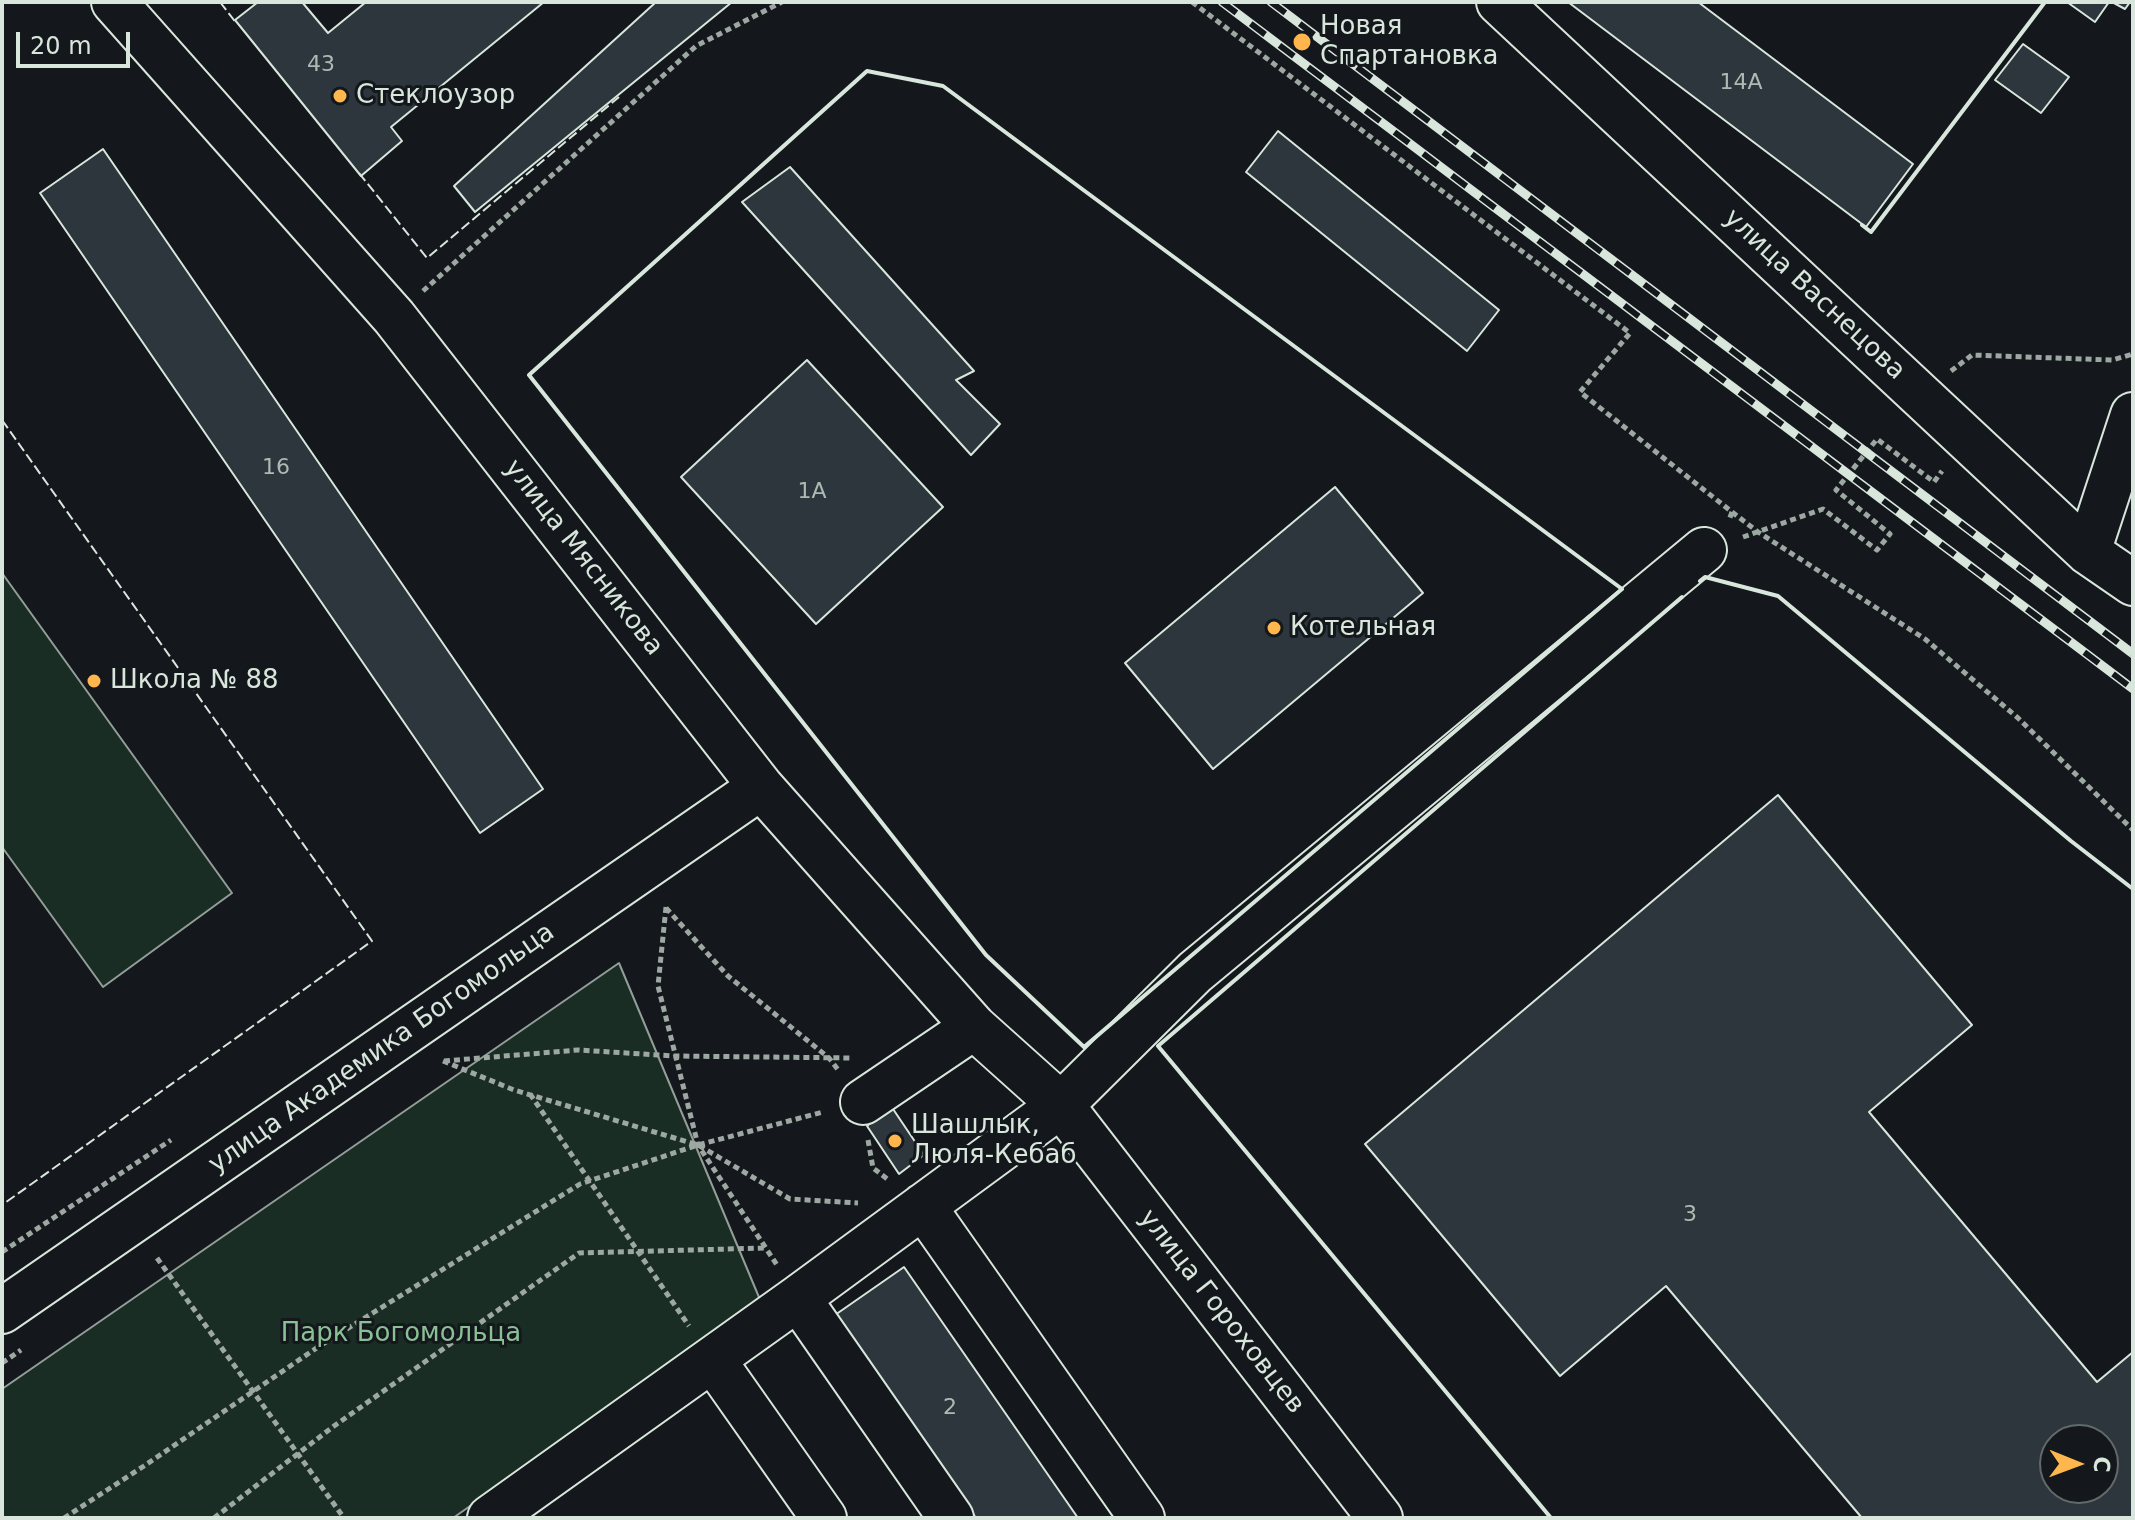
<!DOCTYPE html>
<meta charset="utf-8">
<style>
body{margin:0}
#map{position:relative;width:2135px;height:1520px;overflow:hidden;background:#14181c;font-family:"DejaVu Sans",sans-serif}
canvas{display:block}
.frame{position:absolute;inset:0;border:4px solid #d8e6dc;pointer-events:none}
.north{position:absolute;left:2039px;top:1424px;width:80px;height:80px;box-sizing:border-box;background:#14181c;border:2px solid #626a69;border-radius:50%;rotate:91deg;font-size:22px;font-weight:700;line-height:32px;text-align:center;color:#d8e6dc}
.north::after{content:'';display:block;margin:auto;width:28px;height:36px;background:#ffb74d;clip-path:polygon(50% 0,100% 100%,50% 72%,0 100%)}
.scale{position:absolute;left:16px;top:32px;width:114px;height:36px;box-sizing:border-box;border:4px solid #d8e6dc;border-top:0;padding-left:10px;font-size:24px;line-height:28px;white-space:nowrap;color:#d8e6dc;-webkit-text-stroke:6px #14181c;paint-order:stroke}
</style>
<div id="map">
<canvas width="2135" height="1520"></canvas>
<div class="frame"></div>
<div class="north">С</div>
<div class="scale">20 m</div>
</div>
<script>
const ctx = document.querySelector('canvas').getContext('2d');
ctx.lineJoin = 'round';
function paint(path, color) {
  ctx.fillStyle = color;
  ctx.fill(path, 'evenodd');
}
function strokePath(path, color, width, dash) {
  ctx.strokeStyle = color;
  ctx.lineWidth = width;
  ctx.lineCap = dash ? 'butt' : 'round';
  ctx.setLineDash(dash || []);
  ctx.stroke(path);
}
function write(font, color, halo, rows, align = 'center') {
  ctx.font = font + ' "DejaVu Sans",sans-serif';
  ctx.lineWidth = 6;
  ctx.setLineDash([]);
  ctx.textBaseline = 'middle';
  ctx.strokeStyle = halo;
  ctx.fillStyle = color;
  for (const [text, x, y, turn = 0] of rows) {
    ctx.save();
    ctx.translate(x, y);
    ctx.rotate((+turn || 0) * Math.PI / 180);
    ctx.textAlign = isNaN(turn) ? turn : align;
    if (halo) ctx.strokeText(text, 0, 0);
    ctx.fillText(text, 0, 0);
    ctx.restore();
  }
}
const green = new Path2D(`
 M 2,573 L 232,893 L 103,987 L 2,847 Z
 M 619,963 L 761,1302 L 453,1518 L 2,1518 L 2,1389 Z`);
paint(green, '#1a2d24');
strokePath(green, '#939e99', 2);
const building = new Path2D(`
 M 258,2 L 302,2 L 328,33 L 366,2 L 544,2 L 391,127 L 402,141 L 361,176 L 235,20 Z
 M 656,2 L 732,2 L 475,212 L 454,186 Z
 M 1568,2 L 1698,2 L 1913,164 L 1866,227 Z
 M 2067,2 L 2109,2 L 2095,22 Z
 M 2112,2 L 2130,2 L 2125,9 Z
 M 2023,44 L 2069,77 L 2041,113 L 1995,80 Z
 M 1278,131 L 1499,310 L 1467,351 L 1246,172 Z
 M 103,149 L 543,789 L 480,833 L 40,193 Z
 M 790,167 L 974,371 L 956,380 L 1000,424 L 971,455 L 742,202 Z
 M 807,360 L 943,507 L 816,624 L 681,477 Z
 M 1335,487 L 1423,593 L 1213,769 L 1125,663 Z
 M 1778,795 L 1972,1025 L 1869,1112 L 2097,1382 L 2133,1352 L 2133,1518 L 1862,1518 L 1666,1286 L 1560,1376 L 1365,1144 ZM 2055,1440 L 2103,1440 L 2103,1488 L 2055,1488 Z
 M 891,1106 L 924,1155 L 899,1174 L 867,1126 Z
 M 904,1267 L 1078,1518 L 976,1518 L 835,1315 Z`);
paint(building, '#2c363c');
strokePath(building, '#d8e6dc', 2);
const minor = new Path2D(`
 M 114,2 L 394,317 L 761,787 L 974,1027 L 1061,1105 L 1380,1518
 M 1499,2 L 2088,552 L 2133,583
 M 2088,552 L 2133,415
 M 863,1102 L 974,1027
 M 923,1206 L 1142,1518
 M 798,1298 L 951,1518
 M 2,1311 L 761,787
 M 713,1360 L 824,1518
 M 490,1518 L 798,1298 L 1061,1105 L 1195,972 L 1704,550`);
strokePath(minor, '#d8e6dc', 48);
strokePath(new Path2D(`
 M 1192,2 L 1630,333 L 1580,392 L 1732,512 L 1729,520
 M 423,291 L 696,46 L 782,2
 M 1951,371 L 1972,355 L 2112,360 L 2133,354
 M 1732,512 L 1758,532 L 1925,639 L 2018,718 L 2133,830
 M 1743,537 L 1823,509 L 1877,550 L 1890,534 L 1836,490 L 1877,439 L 1934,482 L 1942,471
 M 666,907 L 658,986 L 698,1145 L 777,1265
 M 666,908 L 728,976 L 829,1058 L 839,1071
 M 443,1061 L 514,1090 L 698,1145 L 790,1199 L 858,1203
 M 444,1061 L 578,1050 L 675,1056 L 853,1058
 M 530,1094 L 689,1326
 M 868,1140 L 873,1168 L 890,1181
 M 2,1252 L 171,1140
 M 157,1258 L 344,1518
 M 2,1363 L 21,1350
 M 64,1518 L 144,1466 L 318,1347 L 580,1184 L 698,1145 L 823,1112
 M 214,1518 L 334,1426 L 579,1253 L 766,1248`), '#9da8a2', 5, [6, 4]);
strokePath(minor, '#14181c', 44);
const rail = new Path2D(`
 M 1222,2 L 2133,689
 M 1271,2 L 2133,654`);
strokePath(rail, '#d8e6dc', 9);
strokePath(rail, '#14181c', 6, [18]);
strokePath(new Path2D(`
 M 220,2 L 237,24
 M 359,173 L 427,258 L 619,97
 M 2,420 L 372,941 L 2,1205`), '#d8e6dc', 2, [10, 4]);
strokePath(new Path2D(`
 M 867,71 L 943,86 L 1622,589 L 1084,1047 L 986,955 L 529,375 Z
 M 1862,225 L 1871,232 L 2045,2
 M 1700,581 L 1705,577 L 1778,596 L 2071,841 L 2133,889
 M 1551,1518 L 1158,1046 L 1682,597`), '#d8e6dc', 4);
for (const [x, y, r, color] of [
 [1302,42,10,"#ffb74d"],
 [340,96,8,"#ffb74d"],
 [1274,628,8,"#ffb74d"],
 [94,681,8,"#ffb74d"],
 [895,1141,8,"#ffb74d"]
]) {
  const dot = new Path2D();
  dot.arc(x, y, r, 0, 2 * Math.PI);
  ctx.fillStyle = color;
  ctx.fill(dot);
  strokePath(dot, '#14181c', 3);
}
write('22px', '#adbab4', null, [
 ["43",321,65],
 ["14А",1741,83],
 ["16",276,468],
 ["1А",812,492],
 ["3",1690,1215],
 ["2",950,1408]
]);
write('26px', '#d8e6dc', '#14181c', [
 ["Новая",1320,27],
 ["Спартановка",1320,57],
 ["Стеклоузор",356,96],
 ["Котельная",1290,628],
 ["Школа № 88",110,681],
 ["Шашлык,",911,1126],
 ["Люля-Кебаб",911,1156]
], 'left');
write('26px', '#d8e6dc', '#14181c', [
 ["улица Васнецова",1814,295,43],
 ["улица Мясникова",583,558,52],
 ["улица Академика Богомольца",382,1049,-35],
 ["улица Гороховцев",1221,1312,52]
]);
write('26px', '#8ac095', '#14181c', [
 ["Парк Богомольца",401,1334]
]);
</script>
